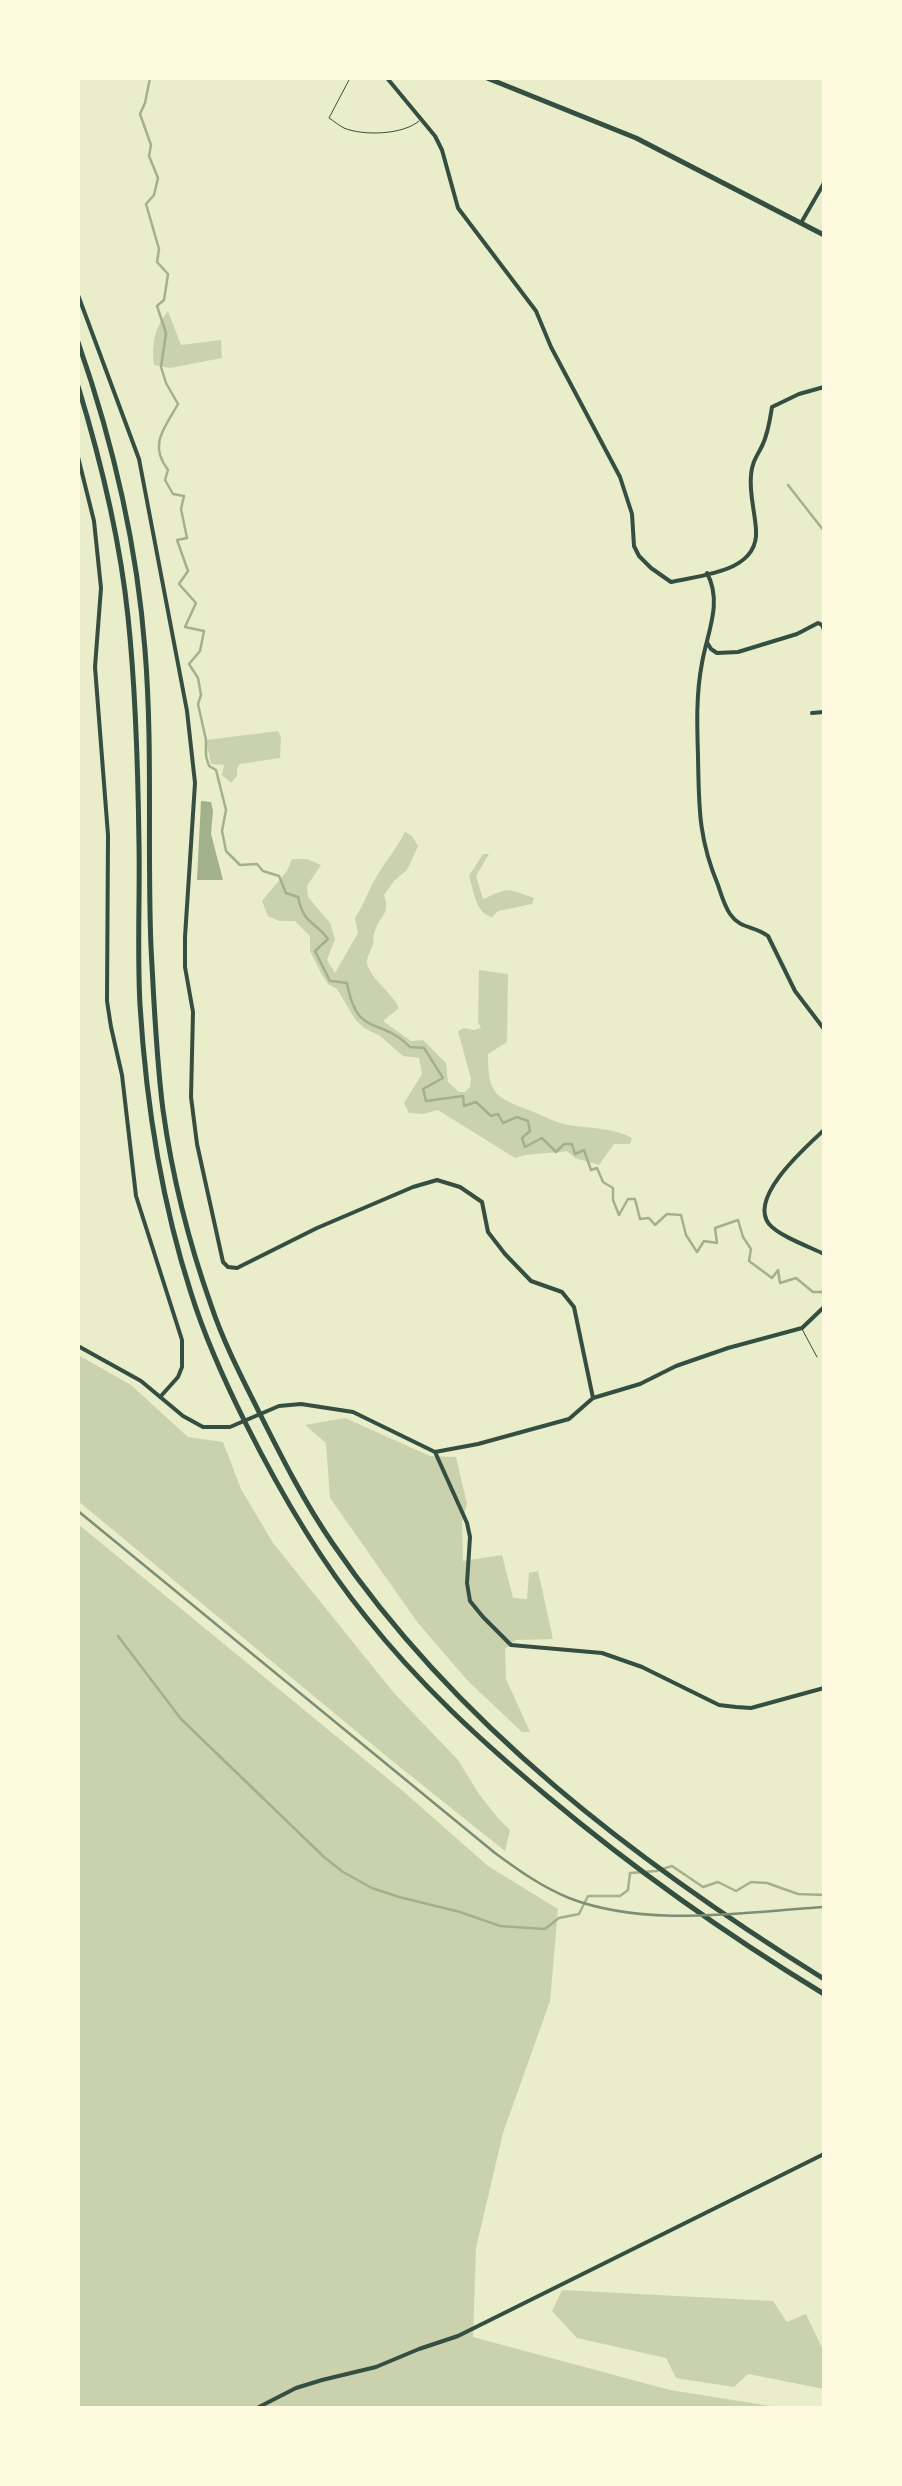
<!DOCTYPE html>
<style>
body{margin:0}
#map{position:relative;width:902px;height:2486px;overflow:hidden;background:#e9edc9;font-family:Raleway,sans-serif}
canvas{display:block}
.frame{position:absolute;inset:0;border:80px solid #fefae0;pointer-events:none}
</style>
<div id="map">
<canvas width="902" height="2486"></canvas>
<div class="frame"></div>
</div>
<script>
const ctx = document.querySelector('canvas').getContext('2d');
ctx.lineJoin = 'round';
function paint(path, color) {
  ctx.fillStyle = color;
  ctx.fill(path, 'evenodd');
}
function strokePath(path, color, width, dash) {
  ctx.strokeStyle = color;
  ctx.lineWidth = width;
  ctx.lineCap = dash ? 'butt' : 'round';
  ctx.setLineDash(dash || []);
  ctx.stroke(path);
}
paint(new Path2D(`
 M 168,311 L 181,345 L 221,340 L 222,358 L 170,368 L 154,365 C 151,344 155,327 168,311 Z
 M 278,731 L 281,737 L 280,758 L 240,764 L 237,768 L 237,776 L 231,783 L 222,775 L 224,765 L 211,764 L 206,740 Z
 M 405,832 L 412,836 L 418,846 L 407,870 L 394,881 L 384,895 C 391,915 380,914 375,931 C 371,941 376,937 372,947 C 369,955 364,960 369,969 C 376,983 391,992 399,1008 L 383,1021 L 411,1041 L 423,1040 L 446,1063 L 448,1082 L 459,1092 L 465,1092 L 470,1087 L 471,1079 L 458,1031 L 464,1028 L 474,1030 L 481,1028 L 478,1022 L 479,970 L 508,974 L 507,1042 L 488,1054 C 488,1095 495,1097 531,1111 C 544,1116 556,1123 569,1125 C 592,1129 612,1127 632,1138 L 630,1144 L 614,1144 L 599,1165 L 575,1158 L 567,1151 C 549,1154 532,1152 515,1158 L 438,1110 L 423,1114 L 409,1113 L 404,1103 L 422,1074 L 419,1058 L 403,1056 L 380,1036 L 364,1028 L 355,1019 L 337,989 L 328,984 L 321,973 L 310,951 L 310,936 L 295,921 L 279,921 L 268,916 L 262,901 L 287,871 L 292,859 L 307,859 L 321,865 L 307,886 L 308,897 L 330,923 L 335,939 L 327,960 L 335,973 L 358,933 L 355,918 C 363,906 367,894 374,881 C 383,864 396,850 405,832 Z
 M 483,854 L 489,854 L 476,876 L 483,899 C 511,887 505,888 534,898 L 532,904 L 498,911 L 492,917 C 475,913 474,891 469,876 Z
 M 78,1355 L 131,1385 L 188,1437 L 223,1442 L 241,1489 L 273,1543 L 394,1693 L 458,1760 L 479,1794 L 497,1817 L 510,1830 L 505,1851 L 391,1760 L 78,1501 Z
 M 345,1418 L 430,1456 L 456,1457 L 467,1504 L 462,1522 L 463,1561 L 502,1555 L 513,1598 L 527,1599 L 529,1573 L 538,1571 L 553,1639 L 516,1640 L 505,1649 L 506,1679 L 530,1732 L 522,1732 L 468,1681 L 418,1623 L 330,1498 L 326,1443 L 305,1425 Z
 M 78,1524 L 404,1792 L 488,1866 L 558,1909 L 550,2001 L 503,2133 L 476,2248 L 473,2337 L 670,2390 L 783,2408 L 78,2408 Z
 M 562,2290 L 773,2301 L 787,2322 L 806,2314 L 824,2352 L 824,2389 L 748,2374 L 734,2387 L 676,2378 L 666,2358 L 577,2338 L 552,2311 Z`), '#cad2ad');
paint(new Path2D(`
 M 201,801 L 211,802 L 213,811 L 211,834 L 223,880 L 197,880 Z`), '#a3b18a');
strokePath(new Path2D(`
 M 150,78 L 145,103 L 140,114 L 151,145 L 149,156 L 158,178 L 154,195 L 146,204 L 159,249 L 157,262 L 168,274 L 164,300 L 157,306 L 166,333 L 161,367 L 166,383 L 178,404 C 165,428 148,444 168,470 L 165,480 L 173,494 L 184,496 L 181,509 L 187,538 L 177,540 L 188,571 L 179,584 L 196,603 L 185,627 L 204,631 L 200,651 L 189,664 L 198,678 L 201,695 L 198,704 L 206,740 L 206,756 L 209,766 L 216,770 L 226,810 L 222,831 L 226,851 L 240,865 L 257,864 L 263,871 L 279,876 L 286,893 L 298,897 C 304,925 313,919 328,939 L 315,951 L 330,981 L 347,983 C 357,1039 380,1016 410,1047 L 424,1048 L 443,1078 L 423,1089 L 426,1101 L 463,1096 L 464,1106 L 476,1102 L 491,1116 L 498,1114 L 503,1123 L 517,1117 L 528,1121 L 530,1131 L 522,1138 L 525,1147 L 542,1138 L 556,1152 L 564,1144 L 572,1144 L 575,1154 L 584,1150 L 591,1170 L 597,1168 L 603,1182 L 613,1188 L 613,1200 L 619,1215 L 628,1199 L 635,1199 L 640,1219 L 649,1218 L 655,1225 L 667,1214 L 681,1215 L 686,1235 L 697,1252 L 704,1241 L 717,1243 L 715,1228 L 738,1220 L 743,1237 L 751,1249 L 749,1261 L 772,1278 L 778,1270 L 780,1283 L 796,1278 L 813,1292 L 822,1292 L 824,1296
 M 788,485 L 824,531
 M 118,1636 L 181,1719 L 324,1857 L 343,1872 L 372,1888 L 399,1897 L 460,1912 L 500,1926 L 545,1929 L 559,1918 L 579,1914 L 588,1896 L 620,1896 L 628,1890 L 630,1873 L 656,1871 L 672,1866 L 703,1887 L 718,1882 L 736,1891 L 751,1882 L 767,1883 L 798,1894 L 824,1895`), '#a3b18a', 2.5);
strokePath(new Path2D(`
 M 361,78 L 350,78 L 329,118 C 334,121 338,125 344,128 C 363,136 403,135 419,121
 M 802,1329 L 817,1357`), '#344e41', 1);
strokePath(new Path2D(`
 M 387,78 L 435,136 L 442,150 L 458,208 L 536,311 L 551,347 L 620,477 L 632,514 L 634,546 L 639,556 L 651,568 L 671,582 C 702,575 759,572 756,530 C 755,512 749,493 751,475 C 752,462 757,456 762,446 C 768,434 770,420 772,407 L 799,394 L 824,387
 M 801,223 L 824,183
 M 78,295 L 139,459 L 187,711 L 195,783 L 185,937 L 185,967 L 193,1012 L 191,1097 L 197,1144 L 223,1262 L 228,1267 L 237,1268 L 317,1228 L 413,1187 L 437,1180 L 460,1187 L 482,1202 L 488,1232 L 505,1254 L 531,1281 L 562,1292 L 574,1307 L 593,1398
 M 78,457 L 94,521 L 101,588 L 95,667 L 108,835 L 107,1001 L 111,1027 L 122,1075 L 136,1196 L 182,1340 L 182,1367 L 178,1377 L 161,1396
 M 707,573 C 723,603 707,633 702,663 C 696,694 697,725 698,756 C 699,806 698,837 718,885 C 721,894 724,905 730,914 C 740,929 755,926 768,936 L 795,991 L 824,1029
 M 708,644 L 711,649 L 717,653 L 738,652 L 797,634 L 818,623 L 822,625 L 824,630
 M 812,713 L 824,712
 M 824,1130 C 806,1147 748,1197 769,1224 C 779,1236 810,1247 824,1254
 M 78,1346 L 141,1381 L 183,1416 L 203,1427 L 230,1427 L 279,1406 L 301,1404 L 353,1412 L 435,1452 L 478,1444 L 569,1419 L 593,1398 L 640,1384 L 676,1366 L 728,1348 L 802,1328 L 824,1307
 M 435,1452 L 467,1523 L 470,1537 L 467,1583 L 470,1601 L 483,1617 L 511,1645 L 602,1653 L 642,1667 L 719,1705 L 736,1707 L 751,1708 L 824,1688
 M 257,2408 L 296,2388 L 322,2380 L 376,2367 L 419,2349 L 458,2336 L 824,2154`), '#344e41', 4);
strokePath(new Path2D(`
 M 487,78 L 636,138 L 824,235`), '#344e41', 5);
strokePath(new Path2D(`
 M 78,342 C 113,442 137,545 145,650 C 153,749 147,848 151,947 C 154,1001 156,1056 163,1110 C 172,1175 189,1243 211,1305 C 223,1341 241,1376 258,1410 C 281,1456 304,1502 333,1544 C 458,1727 638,1863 824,1979
 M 78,386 C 101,461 120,539 128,617 C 136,692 138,768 139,844 C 140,898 137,951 140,1005 C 146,1102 161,1200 191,1293 C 205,1338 225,1382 246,1424 C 280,1492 318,1558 366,1617 C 419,1684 481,1741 547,1796 C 634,1869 727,1935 824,1994`), '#344e41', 5);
strokePath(new Path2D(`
 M 78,1511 L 495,1853 C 518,1870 542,1887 569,1898 C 646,1928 743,1912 824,1907`), '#7c8e77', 2.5);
</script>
